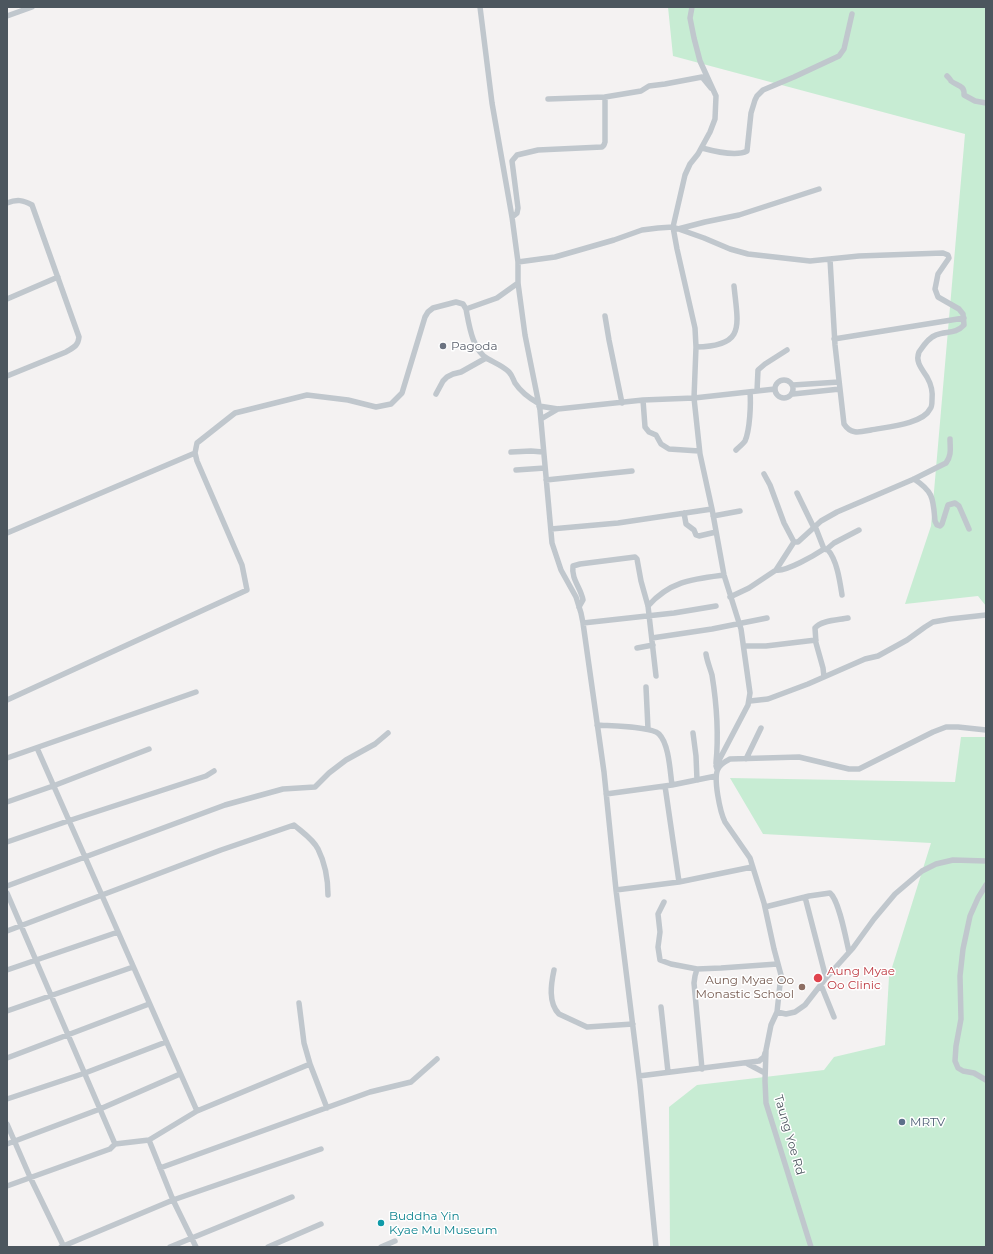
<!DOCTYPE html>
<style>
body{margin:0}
#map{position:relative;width:993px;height:1254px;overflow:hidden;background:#f4f2f2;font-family:Montserrat,sans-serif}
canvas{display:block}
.frame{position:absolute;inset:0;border:8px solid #4c565e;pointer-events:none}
</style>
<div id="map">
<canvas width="993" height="1254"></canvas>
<div class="frame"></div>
</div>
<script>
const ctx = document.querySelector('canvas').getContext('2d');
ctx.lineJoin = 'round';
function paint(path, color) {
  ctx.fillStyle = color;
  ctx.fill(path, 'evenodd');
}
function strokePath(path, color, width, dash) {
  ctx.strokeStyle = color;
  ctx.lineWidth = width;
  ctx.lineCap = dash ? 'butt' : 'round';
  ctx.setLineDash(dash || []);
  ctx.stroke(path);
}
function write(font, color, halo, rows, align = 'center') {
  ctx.font = font + ' Montserrat,sans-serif';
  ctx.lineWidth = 3;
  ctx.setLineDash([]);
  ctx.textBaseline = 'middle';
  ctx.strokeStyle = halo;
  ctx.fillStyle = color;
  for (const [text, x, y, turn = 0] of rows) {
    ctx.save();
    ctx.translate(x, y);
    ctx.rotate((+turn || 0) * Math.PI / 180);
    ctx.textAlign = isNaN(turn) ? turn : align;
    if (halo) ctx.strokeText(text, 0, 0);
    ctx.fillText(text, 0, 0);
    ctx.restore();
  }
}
paint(new Path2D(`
 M 668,7 L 986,7 L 986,606 L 978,596 L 905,604 L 931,526 L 965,134 L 673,56 Z
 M 961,737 L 986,737 L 986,1247 L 670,1247 L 669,1107 L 697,1085 L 824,1070 L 834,1057 L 885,1045 L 889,977 L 931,843 L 763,834 L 730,778 L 955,782 Z`), '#c7ecd3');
strokePath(new Path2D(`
 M 480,7 L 492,103 L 512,217 L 518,262 L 518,283 L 525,335 L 540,410 L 552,543 L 561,570 L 576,597 L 581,613 L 583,623 L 604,772 L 616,890 L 640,1084 L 656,1247
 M 692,7 L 690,18 L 694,38 L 700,61 L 716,96 L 715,119 L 710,132 L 698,154 L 690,164 L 685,175 L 673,227 L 677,249 L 695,328 L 696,347 L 694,398 L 700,454 L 712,509 L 724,575 L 741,629 L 750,693 L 748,705 L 716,766 L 717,769
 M 7,16 L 32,7
 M 947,76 C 948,77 951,80 951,81 C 957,86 965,85 964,95 L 975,101 L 986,103
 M 548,99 L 605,97
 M 702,148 C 713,151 736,157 747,151 L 751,113 L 755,100 L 757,96 L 763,90 L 794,77 L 839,56 L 844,49 L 852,14
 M 7,203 C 17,199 23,200 32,205 L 79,337 C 78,346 74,347 66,352 L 7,376
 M 512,217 L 517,213 L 518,208 L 512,161 L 517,155 L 538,150 L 602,147 L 604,145 L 605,142 L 605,97 L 641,91 L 649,86 L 665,84 L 702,77 L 711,88
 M 678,229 L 705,222 L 739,215 L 819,189
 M 518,262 L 555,257 L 614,240 L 642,230 L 658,228 L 673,227 L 704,238 L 730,249 L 748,254 L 810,261 L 859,256 L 943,253 L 948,255 L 949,258 L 938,274 L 935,289 L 938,297 L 959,309 L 963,314 L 964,325 C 956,334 946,331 936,335 C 929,337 923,346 919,352 C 915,362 922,369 927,377 C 931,384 933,392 932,400 C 932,403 932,407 930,409 C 923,424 886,427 871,430 C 860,432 851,435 844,424 L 835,345 L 830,259
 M 7,299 L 58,277
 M 466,309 C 469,324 472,350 488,359 C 495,363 503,366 509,372 C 512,375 513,379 515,383 C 521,392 529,398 538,403
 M 605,316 L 609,340 L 622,403
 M 834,339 L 964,318
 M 696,347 C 746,346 738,326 734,286
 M775 389a9 9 0 1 1 18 0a9 9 0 1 1-18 0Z
 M 793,385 L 839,382
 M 757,391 L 758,370 L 765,364 L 787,350
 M 436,394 L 443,381 L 447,377 L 453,374 L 461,372 L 486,358
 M 793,394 L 840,389
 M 643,400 L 645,427 L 649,432 L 656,435 L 661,444 L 669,449 L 699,451
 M 539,406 L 558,409 L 643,400 L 694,398 L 775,389
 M 541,419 L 558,409
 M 736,450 C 739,447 743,444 745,441 C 750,430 751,403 750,392
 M 511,452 L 531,451 L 543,452
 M 516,470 L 545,468
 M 764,474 L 770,485 L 784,523 L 794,542
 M 914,479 C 934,492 933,499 935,521 L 937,525 L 940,526 L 942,524 L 948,505 L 955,503 L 959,506 L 969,529
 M 546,480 L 632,471
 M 797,493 L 814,528
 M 684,513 L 686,524 L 694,530 L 696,535 L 699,536 L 716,532
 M 713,516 L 740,511
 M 815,526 L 824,549
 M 551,529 L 618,523 L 712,509
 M 7,533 L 195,453
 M 827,549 L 834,543 L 859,530
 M 776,570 C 786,572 815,555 824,549 L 828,550 C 837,560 840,582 842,595
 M 730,597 L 749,588 L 776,570 L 794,542 L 798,542 L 821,521 L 837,512 L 914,479 L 946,463 C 952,455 950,448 950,439
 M 648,606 C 670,581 693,579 724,575
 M 579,607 L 583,600 C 581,588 571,579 573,566 L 580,564 L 635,557 L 637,559 L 641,581 L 648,606 L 656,676
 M 583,623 L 674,613 L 716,606
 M 652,638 L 712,629 L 767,618
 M 744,646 L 766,646 L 816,640
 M 637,648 L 653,645
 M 706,654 C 707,661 710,668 712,675 C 717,706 719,732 716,763
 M 824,677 L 823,668 L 816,643 L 815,628 C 821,620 839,620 848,618
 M 646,687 L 648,729
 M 7,700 L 247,590 L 242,565 L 197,461 L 195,453 L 197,443 L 235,413 L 307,395 L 348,400 L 376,407 L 391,404 L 402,393 L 425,317 L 428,312 L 433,308 L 456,302 L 463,304 L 466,309 L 497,298 L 518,283
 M 750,701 L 768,699 L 808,684 L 865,659 L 878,656 L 907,640 L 925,627 L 933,622 L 950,619 L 986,615
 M 597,725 C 609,726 651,726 659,734 C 669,744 670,771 672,785
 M 693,733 L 696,756 L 697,780
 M 37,748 L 197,1111
 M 7,758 L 196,692
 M 746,759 L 761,728
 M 665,786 L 679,882
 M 606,794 L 672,785 L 716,776
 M 7,802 L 53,786 L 149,749
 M 7,842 L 68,821 L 206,776 L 214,771
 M 986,885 L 978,898 L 970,916 L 963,949 L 960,976 L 961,1019 L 956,1046 L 955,1061 L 958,1068 L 963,1071 L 974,1073 L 986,1080
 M 7,886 L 225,805 L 283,789 L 315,787 L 329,773 L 346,760 L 375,744 L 388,733
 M 616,890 L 679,882 L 752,867
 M 7,893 L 115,1144
 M 805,897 L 826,978
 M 664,902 L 658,914 L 660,932 L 658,947 L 660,960 L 671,964 L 697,969 L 721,968 L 777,964
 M 765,907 L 809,896 L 830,893 C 839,900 846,939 849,952
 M 7,931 L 221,850 L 294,825 C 302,832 313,839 318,849 C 325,863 328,880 328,895
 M 697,969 L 695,976 L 694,983 L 702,1069
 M 7,970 L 118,932
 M 554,970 C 551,984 548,1003 559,1014 L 587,1027 L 633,1024
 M 821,985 L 834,1017
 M 299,1003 L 304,1043 L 310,1064 L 327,1108
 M 661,1007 L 668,1072
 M 7,1011 L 133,967
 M 777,1012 L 786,1014 L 795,1012 L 805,1005 L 826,978 L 853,948 L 874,919 L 895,894 L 922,871 L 936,864 L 953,860 L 986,861
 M 7,1058 L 149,1004
 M 748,1064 L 765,1073
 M 639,1076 L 759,1061 L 764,1057 L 765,1053
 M 7,1099 L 85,1073 L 166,1042
 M 7,1124 L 30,1177 L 64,1247
 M 149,1140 L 173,1200 L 196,1247
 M 7,1144 L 100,1109 L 180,1074
 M 160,1168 L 370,1092 L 411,1082 L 437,1059
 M 7,1186 L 110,1149 L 115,1144 L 149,1140 L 197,1111 L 310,1064
 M 61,1247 L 173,1200 L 321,1149
 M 170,1247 L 292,1197
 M 268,1247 L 321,1224
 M 381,1247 L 395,1241
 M 811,1247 L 766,1103 L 765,1081 L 766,1050 L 771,1025 L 777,1012 L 781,975 L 774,949 L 764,903 L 750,858 L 725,822 C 720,812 713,778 718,769 C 720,764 726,761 730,759 L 799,757 L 849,769 L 859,769 L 933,732 L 946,727 L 958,727 L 986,730`), '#c0c7cd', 5.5);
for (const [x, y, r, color] of [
 [443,346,4,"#6b7280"],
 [818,978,5,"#e0444e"],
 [802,987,4,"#8d6e63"],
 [902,1122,4,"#5c6f8a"],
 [381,1223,4,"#0f9aa8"]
]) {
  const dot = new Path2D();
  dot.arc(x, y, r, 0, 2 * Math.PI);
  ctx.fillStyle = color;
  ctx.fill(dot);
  strokePath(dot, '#fff', 1.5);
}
write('12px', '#5b616d', '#fff', [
 ["Pagoda",451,346]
], 'left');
write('12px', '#be3a42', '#fff', [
 ["Aung Myae",827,971],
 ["Oo Clinic",827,985]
], 'left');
write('12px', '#785e54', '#fff', [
 ["Aung Myae Oo",794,980],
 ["Monastic School",794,994]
], 'right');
write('12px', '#4e5e75', '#fff', [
 ["MRTV",910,1122]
], 'left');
write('12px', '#4c565e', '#fff', [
 ["Taung Yoe Rd",789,1135,74]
]);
write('12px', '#0d838f', '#fff', [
 ["Buddha Yin",389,1216],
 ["Kyae Mu Museum",389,1230]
], 'left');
</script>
